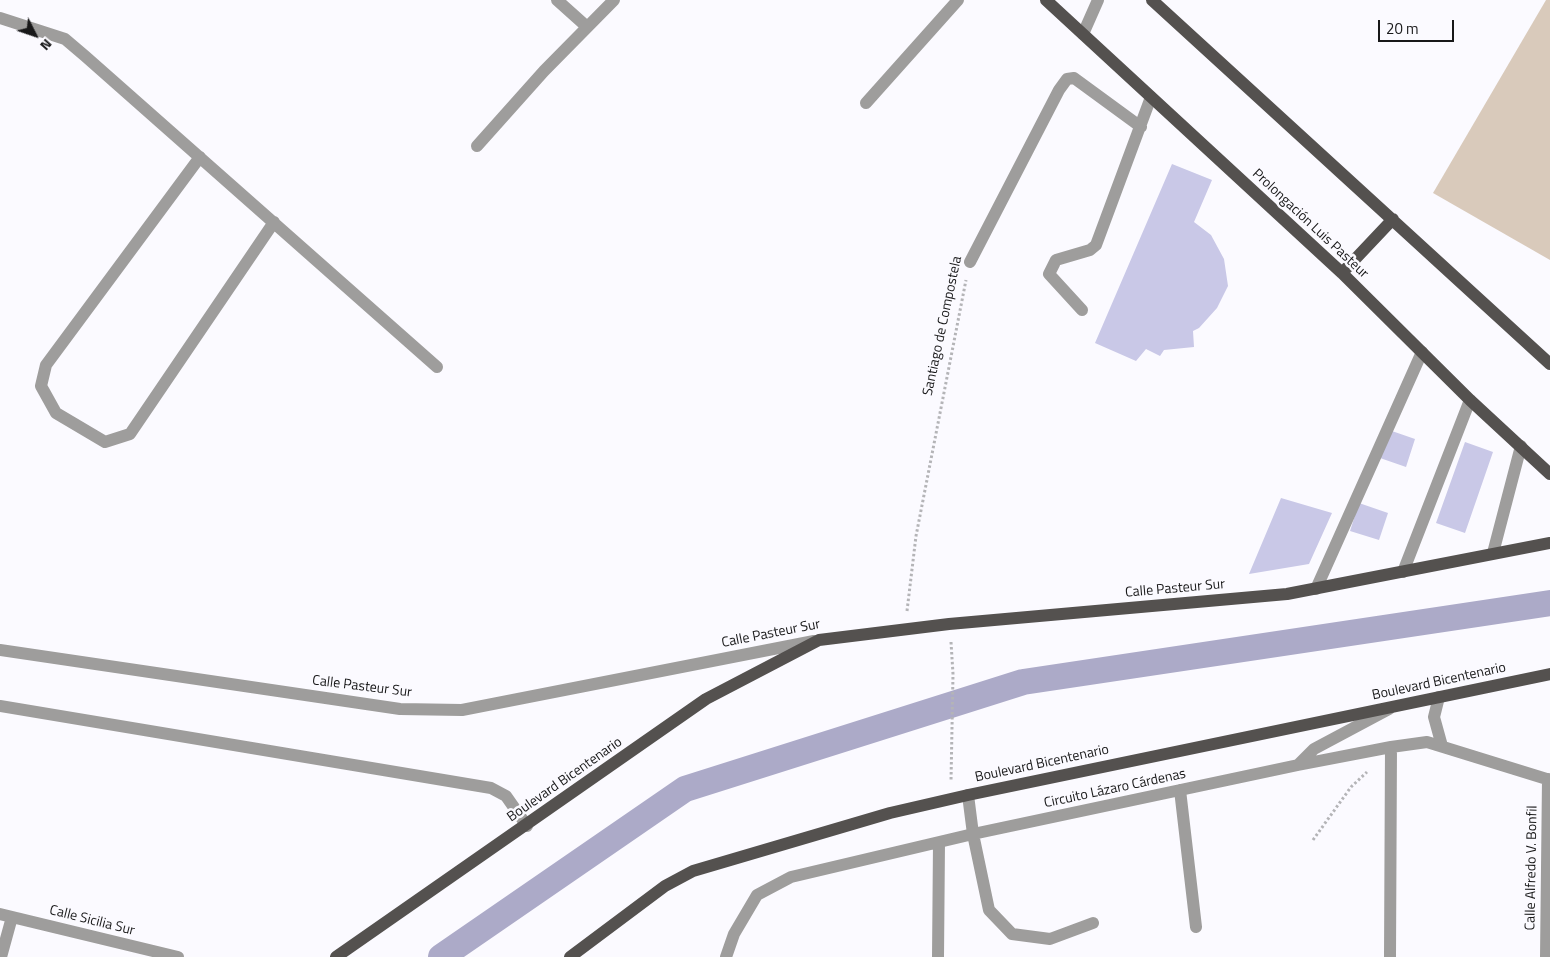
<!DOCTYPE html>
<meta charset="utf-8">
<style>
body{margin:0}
#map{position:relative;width:1550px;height:957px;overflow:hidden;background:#fbfaff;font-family:"Titillium Web",sans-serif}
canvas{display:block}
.north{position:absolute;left:10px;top:10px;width:50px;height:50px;-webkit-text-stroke:4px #fbfaff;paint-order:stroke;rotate:131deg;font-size:14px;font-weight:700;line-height:20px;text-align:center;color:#181819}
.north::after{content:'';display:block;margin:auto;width:18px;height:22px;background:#181819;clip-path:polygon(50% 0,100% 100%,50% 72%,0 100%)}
.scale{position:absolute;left:1378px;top:20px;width:76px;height:22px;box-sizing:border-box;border:2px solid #181819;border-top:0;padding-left:6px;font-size:15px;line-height:18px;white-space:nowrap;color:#181819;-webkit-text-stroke:4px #fbfaff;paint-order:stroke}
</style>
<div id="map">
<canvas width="1550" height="957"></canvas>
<div class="north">N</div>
<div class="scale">20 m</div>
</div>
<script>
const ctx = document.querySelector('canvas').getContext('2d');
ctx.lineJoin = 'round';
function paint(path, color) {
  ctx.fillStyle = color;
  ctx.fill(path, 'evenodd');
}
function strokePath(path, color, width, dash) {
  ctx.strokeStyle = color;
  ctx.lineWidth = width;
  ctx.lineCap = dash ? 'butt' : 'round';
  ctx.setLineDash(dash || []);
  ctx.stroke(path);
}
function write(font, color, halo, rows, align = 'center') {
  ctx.font = font + ' "Titillium Web",sans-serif';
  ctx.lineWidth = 5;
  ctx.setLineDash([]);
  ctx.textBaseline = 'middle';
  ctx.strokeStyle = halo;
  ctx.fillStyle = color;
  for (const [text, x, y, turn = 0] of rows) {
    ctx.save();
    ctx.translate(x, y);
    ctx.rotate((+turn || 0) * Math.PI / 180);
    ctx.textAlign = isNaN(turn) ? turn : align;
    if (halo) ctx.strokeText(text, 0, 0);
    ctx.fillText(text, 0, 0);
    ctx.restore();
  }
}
paint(new Path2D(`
 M 1546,0 L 1550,0 L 1550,260 L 1433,193 Z`), '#d9cabb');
strokePath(new Path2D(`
 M 441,957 L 685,789 L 1023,682 L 1550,603`), '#acaac8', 26);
paint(new Path2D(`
 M 1172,164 L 1212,180 L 1194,222 L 1211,235 L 1224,259 L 1228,286 L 1217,308 L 1199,328 L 1193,331 L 1194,347 L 1164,350 L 1160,356 L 1146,349 L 1136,361 L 1095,343 Z
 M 1389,430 L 1415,439 L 1406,467 L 1380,458 Z
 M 1465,442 L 1493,452 L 1465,533 L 1436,523 Z
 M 1281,498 L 1332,513 L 1309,564 L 1249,574 Z
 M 1359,503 L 1388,513 L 1379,540 L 1350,531 Z`), '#c9c8e7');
strokePath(new Path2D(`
 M 907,611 L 916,536 L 966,280
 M 951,642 L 953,674 L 951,781
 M 1313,840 L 1351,787 L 1367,772`), '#b4b4b7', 3, [2.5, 2.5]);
strokePath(new Path2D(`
 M 557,0 L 586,26
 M 0,18 L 65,39 L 85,56 L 437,367
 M 1083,34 L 1098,0
 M 866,103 L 958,0
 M 477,146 L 544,71 L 614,0
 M 200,157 L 46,365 L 41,386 L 56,413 L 105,442 L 130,434 L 274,222
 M 970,262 L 1059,90 L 1067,79 L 1074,78 L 1141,127
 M 1082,310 L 1049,274 L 1056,260 L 1090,250 L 1096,245 L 1151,97
 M 1493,553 L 1521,446
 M 1403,572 L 1470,400
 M 1316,589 L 1422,352
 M 0,650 L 400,709 L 462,710 L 814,641
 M 1439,697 L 1434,717 L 1442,746
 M 0,706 L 491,788 L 506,796 L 527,826
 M 1298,765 L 1314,749 L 1389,709
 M 1180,790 L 1196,927
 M 968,795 L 973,834 L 989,910 L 1012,934 L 1050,939 L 1093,923
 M 0,914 L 178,957
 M 1,957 L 12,917
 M 726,957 L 734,934 L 757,895 L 791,877 L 973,834 L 1298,765 L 1391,747 L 1427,742 L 1550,780
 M 938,957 L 939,843
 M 1390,957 L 1391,747
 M 1546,957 L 1548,779`), '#9e9d9c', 12);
strokePath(new Path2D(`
 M 1046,0 L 1342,273 L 1470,400 L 1550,474
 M 1152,0 L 1550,364
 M 1342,273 L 1393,219
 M 336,957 L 706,699 L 819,640 L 949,624 L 1287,594 L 1550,543
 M 570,957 L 665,886 L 693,871 L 890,813 L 968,795 L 1550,674`), '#54514f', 12);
write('14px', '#181819', '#fbfaff', [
 ["Prolongación Luis Pasteur",1310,224,43],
 ["Santiago de Compostela",943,326,-78],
 ["Calle Pasteur Sur",1175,589,-5],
 ["Calle Pasteur Sur",771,634,-11],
 ["Boulevard Bicentenario",1439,682,-12],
 ["Calle Pasteur Sur",362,687,7],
 ["Boulevard Bicentenario",1042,764,-12],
 ["Boulevard Bicentenario",565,780,-35],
 ["Circuito Lázaro Cárdenas",1115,789,-12],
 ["Calle Alfredo V. Bonfil",1532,868,-89],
 ["Calle Sicilia Sur",92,921,14]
]);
</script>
